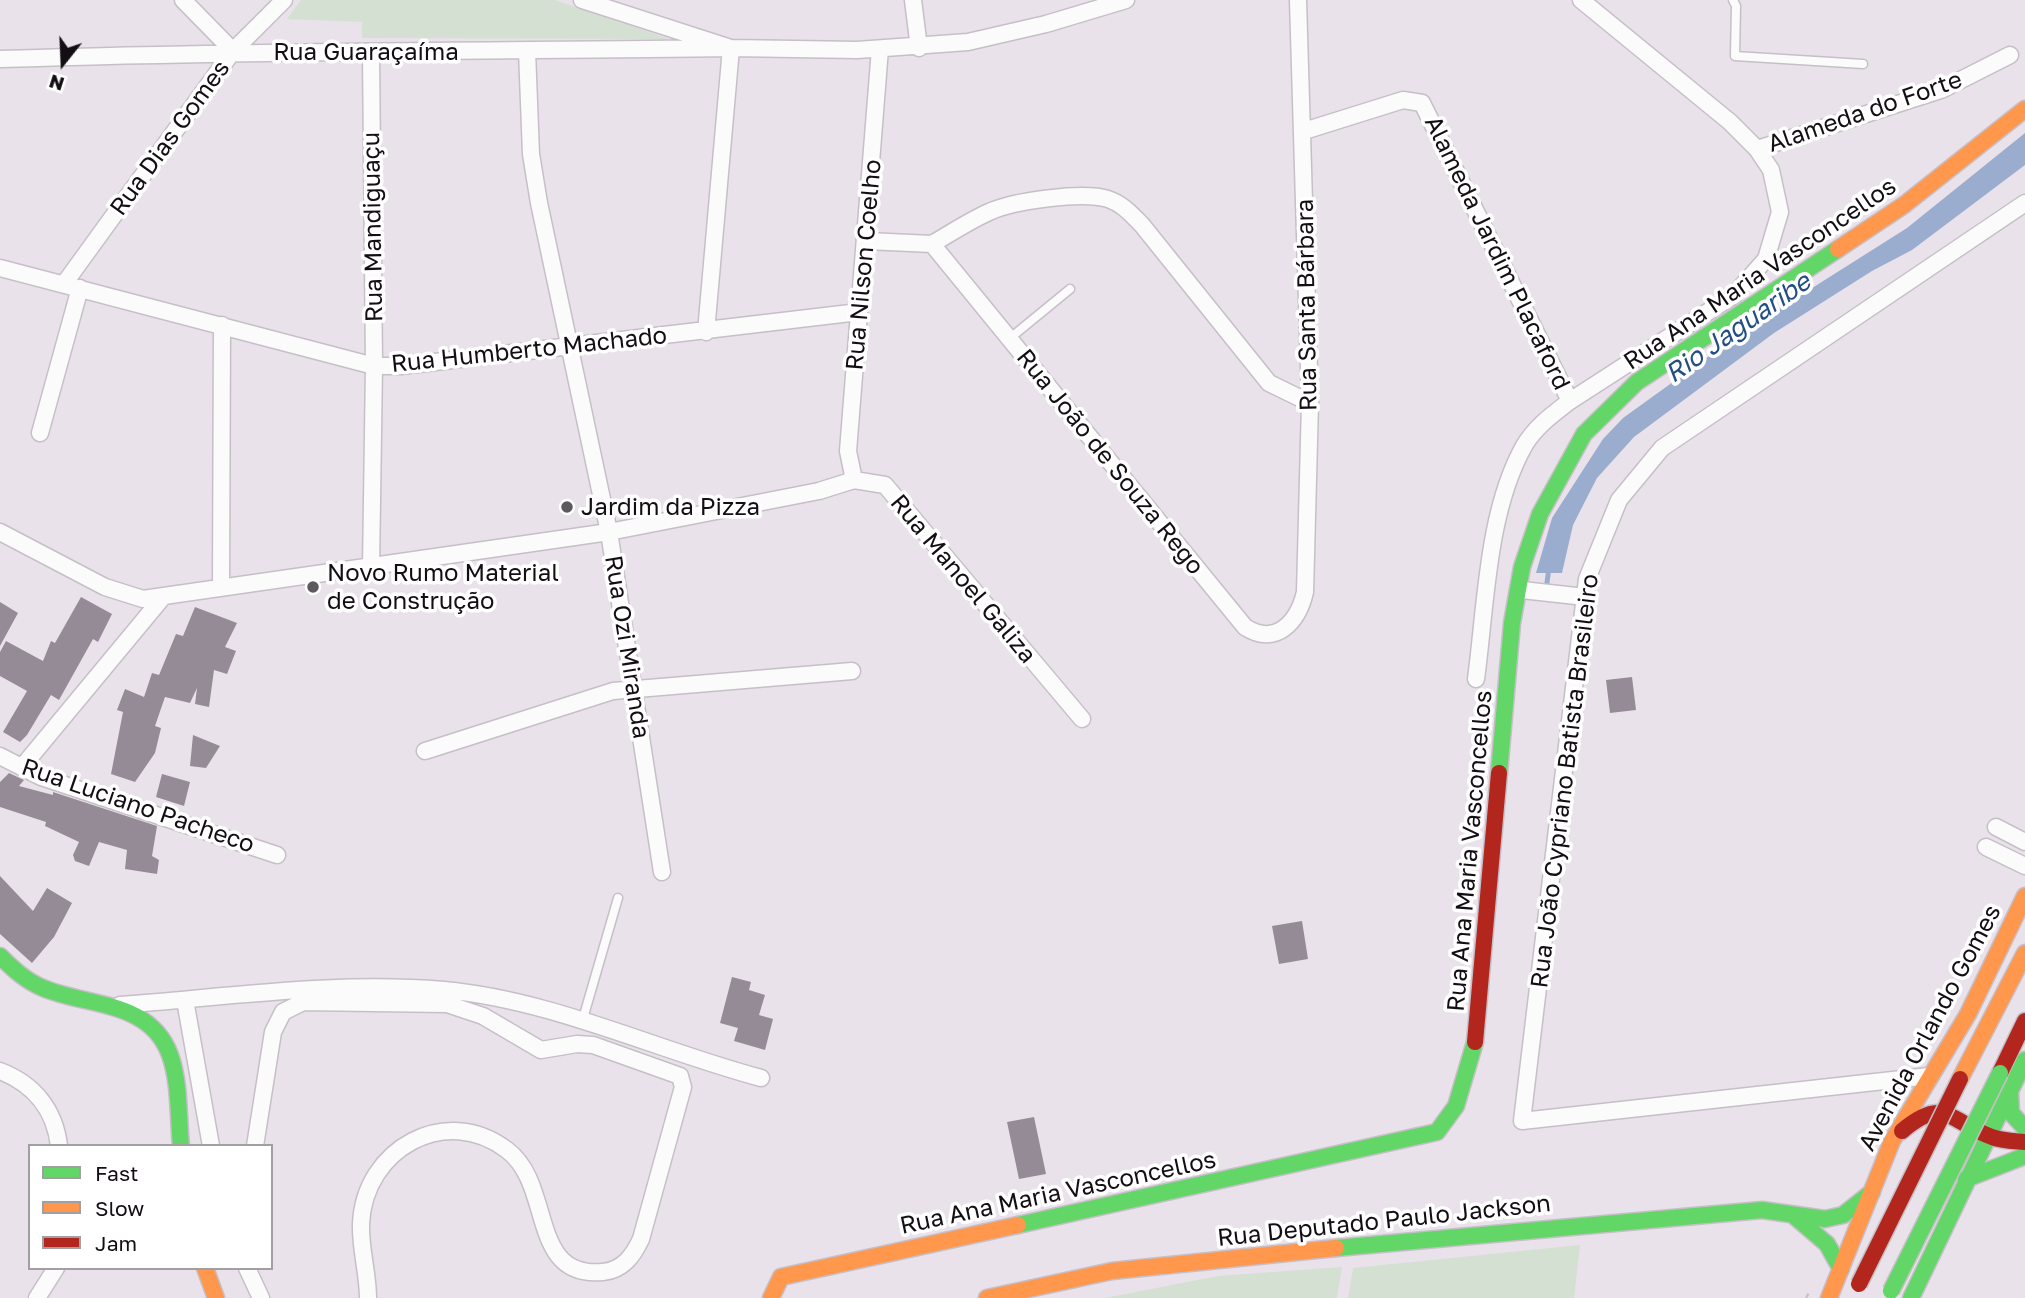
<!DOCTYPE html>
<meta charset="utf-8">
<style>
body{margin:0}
#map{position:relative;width:2025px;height:1298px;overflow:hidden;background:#eae2eb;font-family:"Golos Text",sans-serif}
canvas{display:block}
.legend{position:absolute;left:28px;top:1144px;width:245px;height:126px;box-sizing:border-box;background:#fff;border:2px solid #a19fa1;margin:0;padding:9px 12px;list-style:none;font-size:21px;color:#130e13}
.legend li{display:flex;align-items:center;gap:14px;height:35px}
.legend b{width:35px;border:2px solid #a19fa1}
.north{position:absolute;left:28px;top:28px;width:70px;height:70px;-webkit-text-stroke:5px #fff;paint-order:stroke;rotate:198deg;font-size:19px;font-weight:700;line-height:28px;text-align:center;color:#130e13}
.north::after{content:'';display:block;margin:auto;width:24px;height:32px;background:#130e13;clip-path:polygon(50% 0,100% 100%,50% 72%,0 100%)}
</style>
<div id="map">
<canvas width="2025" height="1298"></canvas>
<ul class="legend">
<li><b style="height:9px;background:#63d668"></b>Fast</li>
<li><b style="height:9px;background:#ff974d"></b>Slow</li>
<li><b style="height:9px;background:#b3261e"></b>Jam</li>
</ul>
<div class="north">N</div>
</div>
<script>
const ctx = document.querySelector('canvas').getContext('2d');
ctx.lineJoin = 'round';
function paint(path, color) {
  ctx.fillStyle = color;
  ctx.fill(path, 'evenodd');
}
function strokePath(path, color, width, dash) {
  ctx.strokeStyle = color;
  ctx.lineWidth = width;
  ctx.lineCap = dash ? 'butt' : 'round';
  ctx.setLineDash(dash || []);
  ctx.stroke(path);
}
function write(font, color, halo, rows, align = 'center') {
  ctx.font = font + ' "Golos Text",sans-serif';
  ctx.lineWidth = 7;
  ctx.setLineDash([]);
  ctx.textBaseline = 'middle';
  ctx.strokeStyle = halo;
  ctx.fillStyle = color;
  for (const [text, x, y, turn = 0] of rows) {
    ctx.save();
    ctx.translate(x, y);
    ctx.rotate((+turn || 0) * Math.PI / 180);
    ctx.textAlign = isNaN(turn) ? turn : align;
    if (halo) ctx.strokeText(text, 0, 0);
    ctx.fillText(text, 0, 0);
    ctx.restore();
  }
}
paint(new Path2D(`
 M 301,0 L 555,0 L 669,39 L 362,38 L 362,22 L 287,19 Z
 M 1580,1245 L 1574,1298 L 1348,1298 L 1353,1268 Z
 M 1342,1267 L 1337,1298 L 1105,1298 L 1218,1276 Z`), '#d3e0d2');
paint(new Path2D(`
 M 2025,133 L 2025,165 L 1912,250 L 1872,271 L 1774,333 L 1634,437 L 1597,478 L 1573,525 L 1562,573 L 1536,573 L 1552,518 L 1603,439 L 1623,418 L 1741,333 L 1907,228 Z`), '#9aadce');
strokePath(new Path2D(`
 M 1546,590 L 1549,568`), '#9aadce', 5);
paint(new Path2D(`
 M 81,597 L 112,614 L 98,642 L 93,639 L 59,700 L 51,695 L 27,735 L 20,742 L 3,732 L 27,691 L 0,676 L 0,652 L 6,641 L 43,661 L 51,641 L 55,643 Z
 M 0,602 L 18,613 L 0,646 Z
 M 195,607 L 237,623 L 225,647 L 236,651 L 227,674 L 214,670 L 209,707 L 195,704 L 197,688 L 190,703 L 165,697 L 155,726 L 161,728 L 155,753 L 135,782 L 111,774 L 123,712 L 117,710 L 125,689 L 144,697 L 152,673 L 159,675 L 176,634 L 183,636 Z
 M 1632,677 L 1636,710 L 1610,713 L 1606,680 Z
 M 193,735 L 220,746 L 206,768 L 190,766 Z
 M 9,773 L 24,780 L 19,786 L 53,795 L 53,792 L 157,826 L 152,856 L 159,860 L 157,874 L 125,869 L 127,850 L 99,842 L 89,866 L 75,861 L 73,855 L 79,842 L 45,826 L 46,822 L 0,807 L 0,782 Z
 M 162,774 L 190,782 L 184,806 L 156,797 Z
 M 0,876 L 33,911 L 47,888 L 72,903 L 54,937 L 32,963 L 0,934 Z
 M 1302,921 L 1308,959 L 1279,964 L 1272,926 Z
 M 732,977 L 751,982 L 749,990 L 765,995 L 759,1015 L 773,1019 L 765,1050 L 734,1041 L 738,1028 L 720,1023 Z
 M 1034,1117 L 1046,1174 L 1019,1179 L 1007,1122 Z`), '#958b96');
const lane = new Path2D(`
 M 1733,0 L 1736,6 L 1735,56 L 1863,64
 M 1009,339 L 1070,289
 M 582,1022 L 618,898`);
const street = new Path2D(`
 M 183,0 L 233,51
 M 582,0 L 731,48 L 857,50 L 968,42 L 1046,24 L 1126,0
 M 913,0 L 919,48
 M 527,51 L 531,154 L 539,203 L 609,532 L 662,872
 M 0,59 C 244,51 487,51 731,48 L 706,332
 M 1304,131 L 1403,100 L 1422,103 L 1570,401
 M 1757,149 L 1941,90 L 2010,55
 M 867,241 L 932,244 L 1245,627 C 1276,647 1298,622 1305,592 L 1310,403 L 1298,0
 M 932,244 C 951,233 969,221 989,212 C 1013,201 1083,191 1108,199 C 1123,204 1132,215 1142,225 L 1269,383 L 1310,403
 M 0,268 L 374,366 L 401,366 L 859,312
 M 64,284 L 233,51 L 284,0
 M 40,433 L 80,288
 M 854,480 L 848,451 L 880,49
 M 0,532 L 105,587 L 143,599 L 609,532 L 819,491 L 854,480 L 885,485 L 1082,719
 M 371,568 L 374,366 L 371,53
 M 221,586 L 222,325
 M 1522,590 L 1585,597
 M 1476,679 C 1486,605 1487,512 1524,446 C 1535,427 1553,414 1570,401 L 1734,295 L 1766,259 L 1780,212 L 1771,170 L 1757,149 L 1730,122 L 1581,0
 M 425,751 L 613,691 L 852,671
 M 0,756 L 41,777 L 277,855
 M 22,767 L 163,597
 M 1996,827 L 2025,842
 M 1986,847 L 2025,866
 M 185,1000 L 211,1146
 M 120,1005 C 227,997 336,981 444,990 C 553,1000 656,1050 761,1078
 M 0,1071 C 34,1084 55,1110 59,1146
 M 1929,1076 L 1522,1121 L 1587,579 L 1619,500 L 1662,448 L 2025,203
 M 255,1146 L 273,1032 L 283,1012 L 303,1002 L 447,1004 L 483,1016 L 541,1050 L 577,1044 L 593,1045 L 680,1076 L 683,1087 L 641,1239 C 633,1256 623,1270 603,1272 C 528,1279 554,1185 507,1150 C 446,1103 364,1149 361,1224 C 360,1248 368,1273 368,1298
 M 247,1268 L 261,1298
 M 37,1298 L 56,1268`);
const fast = new Path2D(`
 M 1499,773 L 1512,623 L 1522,567 L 1540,514 L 1584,434 L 1637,382 L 1838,249
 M 0,956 C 13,969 26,981 43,988 C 88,1007 150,1000 170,1055 C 180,1083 178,1116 181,1146
 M 2010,1090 L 2011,1113 L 2025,1128
 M 1966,1179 L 2025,1156
 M 1793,1215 L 1827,1244 L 1841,1269
 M 1018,1225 L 1437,1132 L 1456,1106 L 1475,1042
 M 1336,1248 L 1762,1210 L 1825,1219 L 1843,1215 L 1872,1192
 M 1911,1298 L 2025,1060`);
const slow = new Path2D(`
 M 1838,249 L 1904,205 L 2025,109
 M 1960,1079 L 2025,953
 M 205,1268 L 216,1298
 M 771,1298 L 781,1277 L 1018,1225
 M 987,1298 L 1112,1271 L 1336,1248
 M 1829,1298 L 1892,1141 L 1968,1014 L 2025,896`);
const jam = new Path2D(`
 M 1475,1042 L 1499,773
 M 2000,1073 L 2025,1021
 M 1902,1131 C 1945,1095 1950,1122 1992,1137 C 2002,1141 2014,1141 2025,1142`);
strokePath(lane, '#c6bfc7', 11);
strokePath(street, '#c6bfc7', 19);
strokePath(fast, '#c6bfc7', 19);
strokePath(slow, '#c6bfc7', 19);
strokePath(jam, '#c6bfc7', 19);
strokePath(new Path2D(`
 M 1806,1298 L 1810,1291`), '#c7c4c7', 2.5, [5, 3.5]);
strokePath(lane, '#fcfbfc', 8);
strokePath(street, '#fcfbfc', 16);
strokePath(fast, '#63d668', 16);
strokePath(slow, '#ff974d', 16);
strokePath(jam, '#b3261e', 16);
const fastBridge = new Path2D(`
 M 1891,1291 L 2000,1073`);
const jamBridge = new Path2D(`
 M 1859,1284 L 1960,1079`);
strokePath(fastBridge, '#c4c0c4', 19, []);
strokePath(jamBridge, '#c4c0c4', 19, []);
strokePath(fastBridge, '#63d668', 16);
strokePath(jamBridge, '#b3261e', 16);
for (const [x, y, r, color] of [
 [567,507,7,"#5e585f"],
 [313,587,7,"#5e585f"]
]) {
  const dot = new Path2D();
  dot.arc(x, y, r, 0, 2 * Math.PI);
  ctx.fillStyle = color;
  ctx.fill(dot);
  strokePath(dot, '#fff', 2.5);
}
write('24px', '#130e13', '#fff', [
 ["Rua Guaraçaíma",366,52],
 ["Alameda do Forte",1865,112,-19],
 ["Rua Dias Gomes",170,138,-54],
 ["Rua Mandiguaçu",373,227,-91],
 ["Alameda Jardim Placaford",1497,253,64],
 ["Rua Nilson Coelho",864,265,-85],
 ["Rua Ana Maria Vasconcellos",1760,274,-34],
 ["Rua Santa Bárbara",1307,305,-91],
 ["Rua Humberto Machado",529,350,-6],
 ["Rua João de Souza Rego",1110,462,51],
 ["Rua Manoel Galiza",963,579,50],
 ["Rua Ozi Miranda",627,647,81],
 ["Rua João Cypriano Batista Brasileiro",1565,781,-83],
 ["Rua Luciano Pacheco",138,806,19],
 ["Rua Ana Maria Vasconcellos",1470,851,-85],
 ["Avenida Orlando Gomes",1930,1028,-62],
 ["Rua Ana Maria Vasconcellos",1058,1193,-12],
 ["Rua Deputado Paulo Jackson",1384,1221,-6]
]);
write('24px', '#130e13', '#fff', [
 ["Jardim da Pizza",581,507],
 ["Novo Rumo Material",327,573],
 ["de Construção",327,601]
], 'left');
write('italic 26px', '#234e84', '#fff', [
 ["Rio Jaguaribe",1738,328,-35]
]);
</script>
